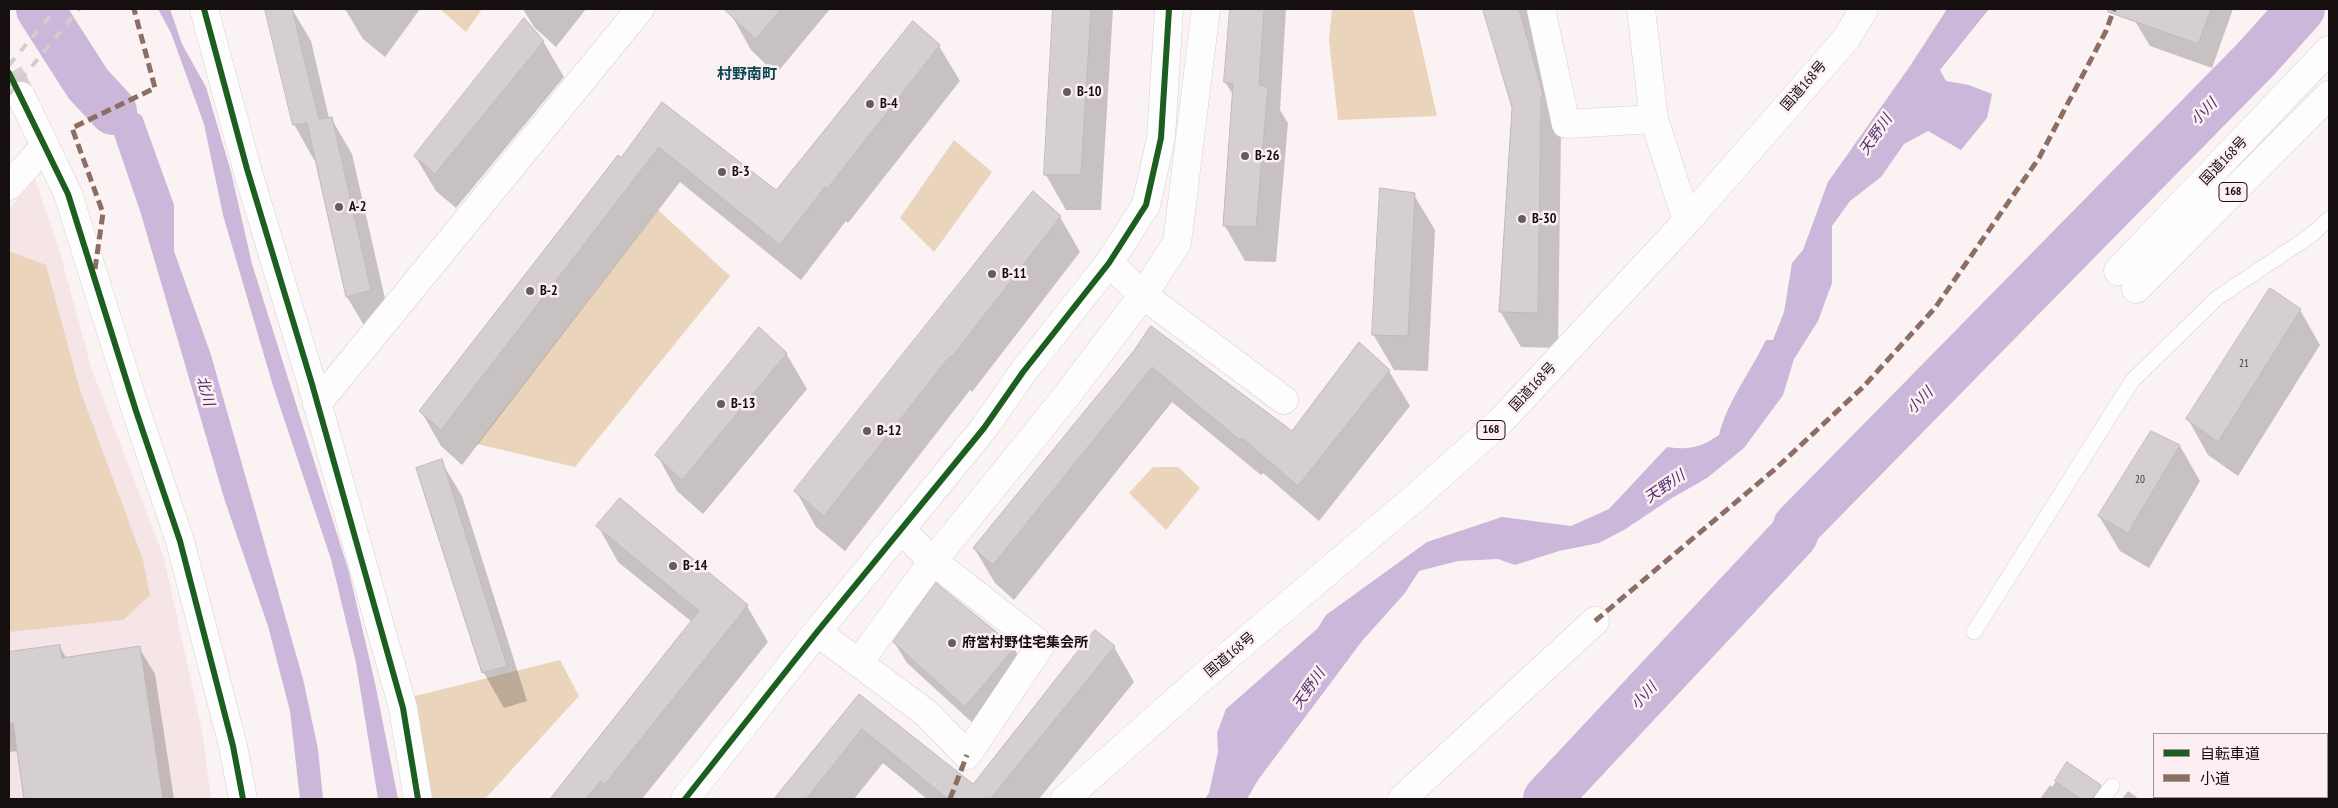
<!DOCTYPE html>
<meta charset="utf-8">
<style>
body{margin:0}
#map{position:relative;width:2338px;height:808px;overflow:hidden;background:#faf2f3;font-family:"PT Sans Narrow","Noto Sans JP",sans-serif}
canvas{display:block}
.frame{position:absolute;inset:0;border:10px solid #150f10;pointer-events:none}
.legend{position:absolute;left:2153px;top:733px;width:175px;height:65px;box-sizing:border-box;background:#fdeff1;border:1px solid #a09597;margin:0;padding:6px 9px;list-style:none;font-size:15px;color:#150f10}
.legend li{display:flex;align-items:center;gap:10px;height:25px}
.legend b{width:25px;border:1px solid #a09597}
</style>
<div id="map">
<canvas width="2338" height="808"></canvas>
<div class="frame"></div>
<ul class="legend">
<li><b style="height:6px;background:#1b5e20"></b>自転車道</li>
<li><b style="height:6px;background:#8d6e63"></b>小道</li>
</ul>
</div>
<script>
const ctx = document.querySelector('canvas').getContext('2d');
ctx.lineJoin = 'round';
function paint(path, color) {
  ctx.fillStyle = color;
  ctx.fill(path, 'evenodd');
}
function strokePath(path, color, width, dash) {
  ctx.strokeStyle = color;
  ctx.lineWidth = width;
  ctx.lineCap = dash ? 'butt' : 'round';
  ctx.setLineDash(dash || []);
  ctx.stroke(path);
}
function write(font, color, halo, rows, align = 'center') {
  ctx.font = font + ' "PT Sans Narrow","Noto Sans JP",sans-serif';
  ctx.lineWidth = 5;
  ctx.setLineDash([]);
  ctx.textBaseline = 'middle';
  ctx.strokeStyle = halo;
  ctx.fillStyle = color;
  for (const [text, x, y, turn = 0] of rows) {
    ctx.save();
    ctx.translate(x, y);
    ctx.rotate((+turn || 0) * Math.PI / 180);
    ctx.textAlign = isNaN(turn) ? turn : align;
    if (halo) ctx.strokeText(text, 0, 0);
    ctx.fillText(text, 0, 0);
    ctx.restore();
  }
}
paint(new Path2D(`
 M 35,179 L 60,253 L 91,367 L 164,558 L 203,736 L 211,799 L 9,799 L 9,209 Z`), '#f6e5e7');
paint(new Path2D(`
 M 440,9 L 482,9 L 466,32 Z
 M 1332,9 L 1413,9 L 1437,116 L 1338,120 L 1329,40 Z
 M 954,140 L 992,172 L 934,252 L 900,218 Z
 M 658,210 L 730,276 L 575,467 L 477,444 Z
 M 9,251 L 46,265 L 80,390 L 143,560 L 150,595 L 123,620 L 9,632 Z
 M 1153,467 L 1178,467 L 1200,488 L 1166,530 L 1129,493 Z
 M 560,660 L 579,696 L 485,799 L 425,799 L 407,698 Z`), '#ebd4bc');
paint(new Path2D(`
 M 158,9 L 170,9 L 182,44 L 206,87 L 231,172 L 252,264 L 349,572 L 375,683 L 398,799 L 378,799 L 356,663 L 331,559 L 273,386 L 223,215 L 204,124 L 171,33 Z
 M 1947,9 L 1989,9 L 1940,70 L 1946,81 L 1969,85 L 1992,94 L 1987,118 L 1961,150 L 1928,131 L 1904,144 L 1881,177 L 1850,201 L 1832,226 L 1832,283 L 1818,321 L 1794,359 L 1783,395 L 1744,448 L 1707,478 L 1672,498 L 1624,530 L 1599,543 L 1559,551 L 1515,565 L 1498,559 L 1458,561 L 1419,571 L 1405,593 L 1362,641 L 1258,780 L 1247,799 L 1205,799 L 1209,793 L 1218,752 L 1217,733 L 1226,709 L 1318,628 L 1326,615 L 1427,542 L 1502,517 L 1571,526 L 1609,509 L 1667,447 C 1690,450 1699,448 1719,435 C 1728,400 1750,373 1766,340 L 1773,340 L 1784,312 L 1792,263 L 1803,250 L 1828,182 L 1910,66 Z
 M 82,55 L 103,91 L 142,116 L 174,205 L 174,251 L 211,355 L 303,679 L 318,749 L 323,799 L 300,799 L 290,711 L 268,626 L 224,498 L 141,214 L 111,126 L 89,100 L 67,64 Z`), '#cab7da');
paint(new Path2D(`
 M 274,9 L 292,9 L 311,41 L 329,118 L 331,118 L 352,154 L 391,325 L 368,332 L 347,297 L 316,160 L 314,160 L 294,124 L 267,10 Z
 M 345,9 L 420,9 L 385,57 L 363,39 Z
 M 523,9 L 586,9 L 556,47 L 534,27 Z
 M 735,9 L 830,9 L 776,74 L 751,50 L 731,14 Z
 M 1055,9 L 1113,9 L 1101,210 L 1066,210 L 1046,175 Z
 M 1232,9 L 1286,9 L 1280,110 L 1288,123 L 1276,262 L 1245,261 L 1225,226 L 1234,96 L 1225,82 Z
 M 1485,9 L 1529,9 L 1561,131 L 1558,348 L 1521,347 L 1500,311 L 1513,107 Z
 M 2139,9 L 2233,9 L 2212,68 L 2150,46 L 2135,21 Z
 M 913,23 L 939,46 L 960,81 L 848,223 L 846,221 L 801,280 L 680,182 L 462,465 L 441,446 L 421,411 L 621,159 L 662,103 L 776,192 Z
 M 543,41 L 564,77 L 456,208 L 436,191 L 415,156 Z
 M 1414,195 L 1435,230 L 1428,371 L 1394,370 L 1373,334 Z
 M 1060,217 L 1080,252 L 972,392 L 970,390 L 845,551 L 816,527 L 796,491 Z
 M 2300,310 L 2320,345 L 2238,476 L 2208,455 L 2188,419 Z
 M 1134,352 L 1292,433 L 1389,371 L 1410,406 L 1319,521 L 1263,473 L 1261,475 L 1172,402 L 1014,600 L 995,583 L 974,548 Z
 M 786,353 L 807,389 L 703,514 L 677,491 L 657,455 Z
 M 2151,432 L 2180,446 L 2200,481 L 2149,568 L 2120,551 L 2099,516 Z
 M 441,461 L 462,496 L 527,701 L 504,708 L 484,673 Z
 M 620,500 L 747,606 L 768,642 L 642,799 L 551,799 L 692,622 L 618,562 L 598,526 Z
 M 936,585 L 1014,648 L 1026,669 L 977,727 L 907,663 L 894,642 Z
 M 59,646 L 67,659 L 139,648 L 155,674 L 174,799 L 25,799 L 18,751 L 9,752 L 9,654 Z
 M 1114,647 L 1134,682 L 1039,799 L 927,799 L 883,763 L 854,799 L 775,799 L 859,695 L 973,785 Z
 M 2329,762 L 2329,799 L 2255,799 L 2260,797 L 2327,797 L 2327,764 Z
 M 2068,764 L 2100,786 L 2106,797 L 2105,799 L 2040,799 L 2050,785 L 2052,787 Z
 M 2128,791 L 2139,799 L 2122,799 Z`), '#0003');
strokePath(new Path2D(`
 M 40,9 L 88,84 L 113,111
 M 1547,799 L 1794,535 L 1797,526 L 2256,59 L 2301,9`), '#cab7da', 48);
const building = new Path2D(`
 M 265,9 L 292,9 L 319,119 L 332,117 L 371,290 L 346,297 L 307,123 L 293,125 Z
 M 724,9 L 781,9 L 756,39 Z
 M 1053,9 L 1091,9 L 1081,175 L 1044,175 Z
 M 1230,9 L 1264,9 L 1259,85 L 1268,87 L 1256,227 L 1223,226 L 1233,84 L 1224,82 Z
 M 1483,9 L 1519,9 L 1543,95 L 1541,96 L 1538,313 L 1499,312 L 1512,108 Z
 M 2108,9 L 2211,9 L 2198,44 L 2108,12 Z
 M 524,18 L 544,41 L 435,174 L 414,156 Z
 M 913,21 L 940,45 L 827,189 L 825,187 L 780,245 L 659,147 L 441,430 L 419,411 L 618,155 L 621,158 L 662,102 L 776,190 Z
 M 1380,188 L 1415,193 L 1408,336 L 1372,335 Z
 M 1033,191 L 1061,216 L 952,357 L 950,356 L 824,516 L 794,491 Z
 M 2270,288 L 2301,309 L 2218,442 L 2186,419 Z
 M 1151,326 L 1292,431 L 1359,342 L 1390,370 L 1298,486 L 1242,438 L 1240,440 L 1152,367 L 993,565 L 973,548 L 1133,352 Z
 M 759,327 L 787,353 L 682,480 L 655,455 Z
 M 2151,431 L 2180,445 L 2128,533 L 2098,516 Z
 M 442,459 L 507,666 L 482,673 L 416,468 Z
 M 620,498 L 748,605 L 605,784 L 601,781 L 586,799 L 550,799 L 699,611 L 596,526 Z
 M 936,583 L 1015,647 L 965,707 L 893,642 Z
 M 1095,630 L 1115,646 L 991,798 L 992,799 L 948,799 L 862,729 L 806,799 L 774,799 L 859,694 L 973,784 Z
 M 60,645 L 62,658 L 140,646 L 163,799 L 24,799 L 13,723 L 9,724 L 9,652 Z
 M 2067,762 L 2101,785 L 2093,799 L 2081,799 L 2055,781 Z`);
paint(building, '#d5cfd1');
strokePath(building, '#bfb9bb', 1);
strokePath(new Path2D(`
 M 9,73 L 21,96`), '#d8d0d1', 28, [28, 14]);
const service = new Path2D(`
 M 1974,632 L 2132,381 L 2217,298 L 2310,236 L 2329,219
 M 2102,799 L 2112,786`);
const minor = new Path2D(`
 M 204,9 L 247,169 L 312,384 L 403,708 L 418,799
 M 1541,9 L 1566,124 L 1654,119
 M 1641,9 L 1654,119 L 1687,221
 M 21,96 L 68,194 L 136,411 L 180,541 L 233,746 L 243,799
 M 9,186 L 45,146
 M 1109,263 L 1143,295 L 1177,243 L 1206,9
 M 317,404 L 640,9
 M 901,530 L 933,561 L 1064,399 L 1143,295 L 1284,400
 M 817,632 L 926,713 L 967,755 L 1041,645 L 933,561 L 859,662
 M 1402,799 L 1595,621`);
const tertiary = new Path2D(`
 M 685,799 L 817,632 L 984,428 L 1023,372 L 1109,263 L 1146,205 L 1161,138 L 1169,9`);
const trunk = new Path2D(`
 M 2118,271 L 2329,50
 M 2136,289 L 2329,95
 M 1065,799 L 1203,677 L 1417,496 L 1500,422 L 1687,221 L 1846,39 L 1864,9`);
strokePath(service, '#d7d0d1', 16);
strokePath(minor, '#d7d0d1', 29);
strokePath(tertiary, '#d7d0d1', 29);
strokePath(trunk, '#d7d0d1', 29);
strokePath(service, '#fefdfd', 15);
strokePath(minor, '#fefdfd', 28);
strokePath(tertiary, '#fefdfd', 28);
strokePath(trunk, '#fefdfd', 28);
strokePath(new Path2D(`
 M 9,65 L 56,9
 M 9,94 L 79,9`), '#d1cece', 4, [9, 9]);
strokePath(new Path2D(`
 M 95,269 L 103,213 L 72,128 L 155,88 L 134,9
 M 1595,621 L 1774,470 L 1863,387 L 1935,308 L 2039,158 L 2106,31 L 2114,9
 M 950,799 L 967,755`), '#8d6e63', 5, [10, 5]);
strokePath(new Path2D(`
 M 204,9 L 247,169 L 312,384 L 403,708 L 418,799
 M 9,73 L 68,194 L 136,411 L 180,541 L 233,746 L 243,799
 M 685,799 L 817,632 L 984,428 L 1023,372 L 1109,263 L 1146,205 L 1161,138 L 1169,9`), '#1b5e20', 6);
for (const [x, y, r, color] of [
 [1067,92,5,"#655e5f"],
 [870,104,5,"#655e5f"],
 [1245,156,5,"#655e5f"],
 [722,172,5,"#655e5f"],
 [339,207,5,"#655e5f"],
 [1522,219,5,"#655e5f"],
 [992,274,5,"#655e5f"],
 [530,291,5,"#655e5f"],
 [721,404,5,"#655e5f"],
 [867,431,5,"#655e5f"],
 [673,566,5,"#655e5f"],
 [952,643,5,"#655e5f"]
]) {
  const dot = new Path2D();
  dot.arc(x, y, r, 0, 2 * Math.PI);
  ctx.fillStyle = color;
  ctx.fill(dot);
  strokePath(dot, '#fdeff1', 2);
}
write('11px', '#453f40', null, [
 ["21",2244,364],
 ["20",2140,480]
]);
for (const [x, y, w] of [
 [2233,192,28],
 [1491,430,28]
]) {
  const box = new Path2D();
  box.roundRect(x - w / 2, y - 9.5, w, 19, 4);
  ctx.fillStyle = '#fdeff1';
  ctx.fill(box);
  strokePath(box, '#150f10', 1);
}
write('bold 12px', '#150f10', null, [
 ["168",2233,192],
 ["168",1491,430]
]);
write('14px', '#150f10', '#fdeff1', [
 ["国道168号",1804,86,-49],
 ["国道168号",2224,161,-46],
 ["国道168号",1533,387,-47],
 ["国道168号",1230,655,-40]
]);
write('bold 14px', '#150f10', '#fdeff1', [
 ["B-10",1077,92],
 ["B-4",880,104],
 ["B-26",1255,156],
 ["B-3",732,172],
 ["A-2",349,207],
 ["B-30",1532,219],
 ["B-11",1002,274],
 ["B-2",540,291],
 ["B-13",731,404],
 ["B-12",877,431],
 ["B-14",683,566],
 ["府営村野住宅集会所",962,643]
], 'left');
write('bold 15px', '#084750', '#fdeff1', [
 ["村野南町",747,75]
]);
write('italic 15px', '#513270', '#fdeff1', [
 ["小川",2204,112,-45],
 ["天野川",1876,135,-55],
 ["北川",205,391,74],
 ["小川",1920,401,-45],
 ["天野川",1665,487,-34],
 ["天野川",1309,689,-55],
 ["小川",1644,696,-47]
]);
</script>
